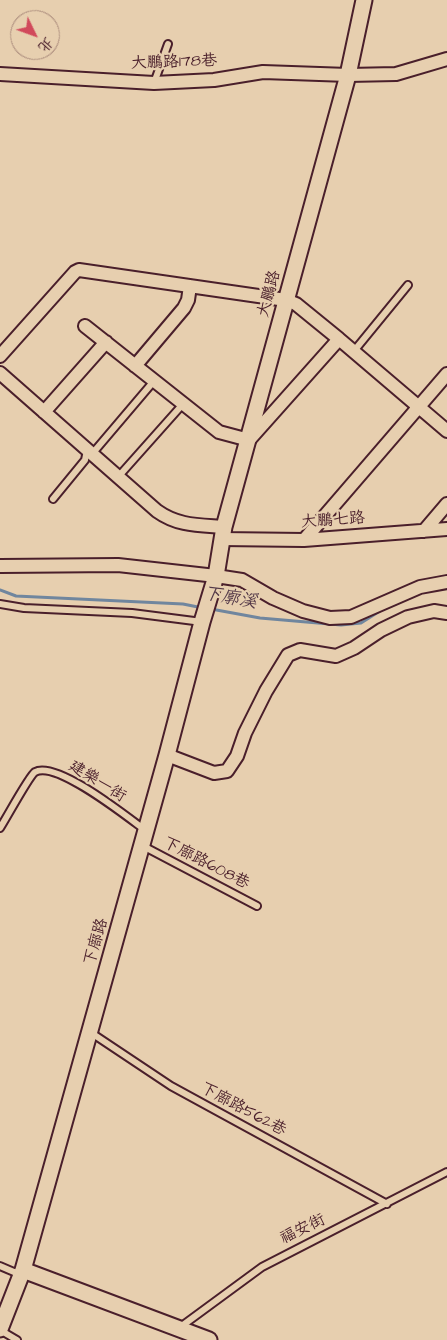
<!DOCTYPE html>
<meta charset="utf-8">
<style>
body{margin:0}
#map{position:relative;width:447px;height:1340px;overflow:hidden;background:#e7cfaf;font-family:"Architects Daughter","LXGW WenKai TC",sans-serif}
canvas{display:block}
.north{position:absolute;left:10px;top:10px;width:50px;height:50px;box-sizing:border-box;background:#e7cfaf;border:1px solid #a8897a;border-radius:50%;rotate:132deg;font-size:14px;font-weight:700;line-height:20px;text-align:center;color:#4a1f2b}
.north::after{content:'';display:block;margin:auto;width:18px;height:22px;background:#d1495b;clip-path:polygon(50% 0,100% 100%,50% 72%,0 100%)}
</style>
<div id="map">
<canvas width="447" height="1340"></canvas>
<div class="north">北</div>
</div>
<script>
const ctx = document.querySelector('canvas').getContext('2d');
ctx.lineJoin = 'round';
function strokePath(path, color, width, dash) {
  ctx.strokeStyle = color;
  ctx.lineWidth = width;
  ctx.lineCap = dash ? 'butt' : 'round';
  ctx.setLineDash(dash || []);
  ctx.stroke(path);
}
function write(font, color, halo, rows, align = 'center') {
  ctx.font = font + ' "Architects Daughter","LXGW WenKai TC",sans-serif';
  ctx.lineWidth = 4.5;
  ctx.setLineDash([]);
  ctx.textBaseline = 'middle';
  ctx.strokeStyle = halo;
  ctx.fillStyle = color;
  for (const [text, x, y, turn = 0] of rows) {
    ctx.save();
    ctx.translate(x, y);
    ctx.rotate((+turn || 0) * Math.PI / 180);
    ctx.textAlign = isNaN(turn) ? turn : align;
    if (halo) ctx.strokeText(text, 0, 0);
    ctx.fillText(text, 0, 0);
    ctx.restore();
  }
}
strokePath(new Path2D(`
 M 0,590 L 16,596 L 183,604 L 203,608
 M 211,609 L 260,618 L 341,625 L 361,623 L 383,609`), '#70869e', 3);
const service = new Path2D(`
 M 154,83 L 168,44
 M 354,351 L 408,285
 M 92,454 L 154,381
 M 118,477 L 183,404
 M 53,499 L 85,460 L 87,450
 M 0,604 L 24,608 L 132,613 L 202,622
 M 0,828 C 6,819 29,776 35,772 C 56,760 126,816 145,830
 M 143,846 L 257,906
 M 90,1032 L 171,1086 L 387,1204
 M 0,1266 L 21,1275
 M 179,1328 L 262,1267 L 447,1172
 M 0,1330 L 17,1340`);
const minor = new Path2D(`
 M 0,74 L 154,83 L 214,80 L 263,72 L 348,75 L 396,74 L 447,59
 M 85,326 L 219,432 L 249,440 L 339,339
 M 0,356 L 75,272 L 79,270 L 286,300 L 296,304 L 339,339 L 447,431
 M 135,366 L 184,308 L 188,300 L 190,286
 M 0,373 L 157,511 C 178,526 198,525 224,527
 M 44,412 L 106,342
 M 424,531 L 447,504
 M 221,539 L 304,540 L 447,529
 M 304,540 L 447,374
 M 0,566 L 118,565 L 216,576 L 242,580 L 273,598 L 303,611 L 330,618 L 351,617 L 420,587 L 447,582
 M 167,755 L 214,773 L 227,771 L 237,756 L 245,733 L 266,691 L 288,655 L 300,650 L 336,656 L 354,648 L 381,630 L 408,617 L 434,611 L 447,613`);
const tertiary = new Path2D(`
 M 23,1270 L 209,1340
 M 0,1329 L 23,1270 L 167,755 L 202,622 L 216,576 L 224,527 L 348,75 L 364,0`);
strokePath(service, '#4a1f2b', 10);
strokePath(minor, '#4a1f2b', 16);
strokePath(tertiary, '#4a1f2b', 19);
strokePath(service, '#e7cfaf', 6);
strokePath(minor, '#e7cfaf', 12);
strokePath(tertiary, '#e7cfaf', 15);
write('16px', '#4a1f2b', '#e7cfaf', [
 ["大鵬路178巷",174,63,-2],
 ["大鵬路",270,294,-75],
 ["大鵬七路",333,521,-4],
 ["建樂一街",97,782,32],
 ["下廍路608巷",206,864,27],
 ["下廍路",97,942,-74],
 ["下廍路562巷",243,1110,28],
 ["福安街",303,1230,-26]
]);
write('italic 18px', '#543948', '#e7cfaf', [
 ["下廓溪",230,599,10]
]);
</script>
